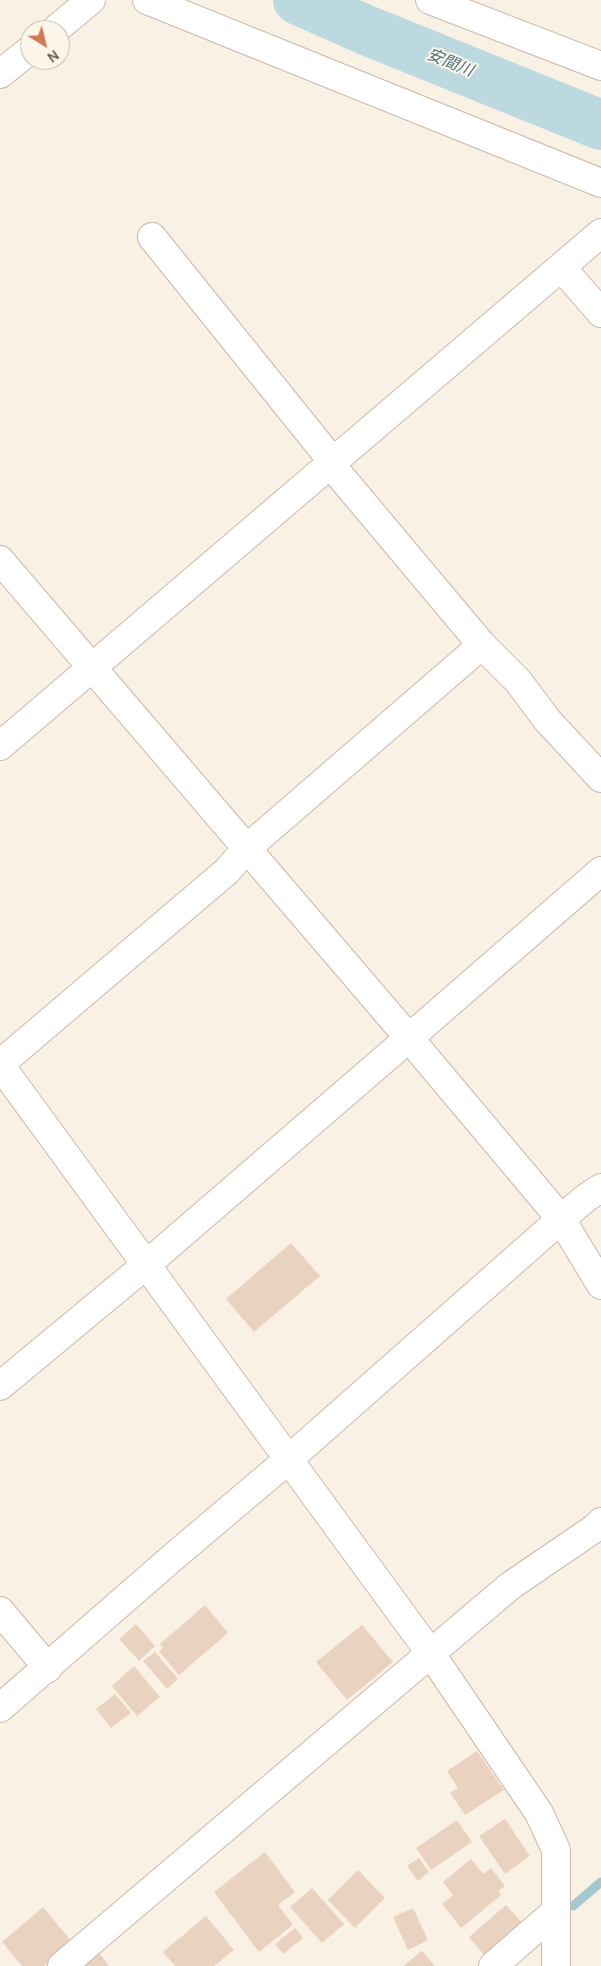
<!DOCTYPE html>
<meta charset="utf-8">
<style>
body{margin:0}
#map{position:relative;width:601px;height:1966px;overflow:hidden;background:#f9f1e4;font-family:Manrope,sans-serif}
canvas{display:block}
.north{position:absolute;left:20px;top:20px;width:50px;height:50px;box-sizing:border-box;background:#fcf5ea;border:1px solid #c3b7ab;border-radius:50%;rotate:144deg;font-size:14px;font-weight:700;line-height:20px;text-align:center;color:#6d5a4d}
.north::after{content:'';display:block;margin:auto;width:18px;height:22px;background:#d27859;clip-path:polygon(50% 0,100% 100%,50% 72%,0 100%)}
</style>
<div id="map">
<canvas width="601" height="1966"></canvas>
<div class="north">N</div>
</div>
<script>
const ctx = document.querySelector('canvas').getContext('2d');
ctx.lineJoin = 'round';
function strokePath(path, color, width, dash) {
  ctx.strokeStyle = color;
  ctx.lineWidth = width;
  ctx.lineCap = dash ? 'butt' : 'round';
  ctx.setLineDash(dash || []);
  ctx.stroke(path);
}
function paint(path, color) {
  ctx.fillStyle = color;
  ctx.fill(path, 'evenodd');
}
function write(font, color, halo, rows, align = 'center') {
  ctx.font = font + ' Manrope,"Noto Sans JP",sans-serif';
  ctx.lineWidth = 4;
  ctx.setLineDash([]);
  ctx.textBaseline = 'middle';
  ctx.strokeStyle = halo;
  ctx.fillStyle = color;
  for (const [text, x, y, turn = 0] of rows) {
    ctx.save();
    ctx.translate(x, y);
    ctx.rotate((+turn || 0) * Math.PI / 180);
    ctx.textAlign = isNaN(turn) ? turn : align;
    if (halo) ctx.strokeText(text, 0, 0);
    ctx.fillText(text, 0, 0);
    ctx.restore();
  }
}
strokePath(new Path2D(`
 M 573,1906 L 601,1882`), '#a3c8cf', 9);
strokePath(new Path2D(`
 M 298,0 L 366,30 L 601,125`), '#bcd9df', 50);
paint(new Path2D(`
 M 291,1243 L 320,1276 L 254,1332 L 226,1299 Z
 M 205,1605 L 228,1633 L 179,1675 L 159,1651 L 163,1648 L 160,1644 Z
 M 136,1624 L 155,1646 L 139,1661 L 119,1639 Z
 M 362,1625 L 393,1662 L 347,1700 L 316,1662 Z
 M 155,1652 L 178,1679 L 167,1689 L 143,1661 Z
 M 134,1666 L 160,1697 L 137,1716 L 112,1686 Z
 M 115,1694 L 131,1713 L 111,1728 L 96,1709 Z
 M 477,1751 L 504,1790 L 465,1815 L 450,1793 L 458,1788 L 447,1771 Z
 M 505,1819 L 530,1856 L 505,1874 L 479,1836 Z
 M 457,1820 L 472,1842 L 431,1870 L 416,1848 Z
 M 265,1852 L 295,1892 L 278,1905 L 293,1925 L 259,1952 L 214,1892 Z
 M 419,1858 L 429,1872 L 418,1881 L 407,1866 Z
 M 471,1859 L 483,1874 L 491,1868 L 505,1886 L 498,1891 L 501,1895 L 461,1928 L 442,1904 L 453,1895 L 443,1882 Z
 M 358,1870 L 385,1898 L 355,1928 L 328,1900 Z
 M 312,1888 L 344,1924 L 322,1943 L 290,1907 Z
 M 506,1905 L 527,1928 L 489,1961 L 469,1937 Z
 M 43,1907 L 72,1942 L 44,1966 L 22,1966 L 2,1942 Z
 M 413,1908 L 428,1940 L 408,1950 L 393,1917 Z
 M 206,1916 L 234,1950 L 214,1966 L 175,1966 L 163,1952 Z
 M 295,1928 L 303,1938 L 283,1954 L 275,1944 Z
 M 422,1951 L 435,1966 L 403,1966 Z
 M 99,1953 L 109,1966 L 82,1966 Z`), '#ead2c0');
const street = new Path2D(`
 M 147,0 L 601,183
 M 430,0 L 601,66
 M 55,30 L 91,0
 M 0,74 L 30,50
 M 152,237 L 325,452 L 331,465 L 482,645 L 518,681 L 548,721 L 601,778
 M 562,268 L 601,313
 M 0,560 L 409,1038 L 601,871
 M 0,746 L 601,233
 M 0,1064 L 227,871 L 246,849 L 482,645
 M 0,1386 L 147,1264 L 409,1038 L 561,1219 L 601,1285
 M 0,1611 L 48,1668
 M 62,1966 L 510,1586 L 595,1528 L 601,1522
 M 493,1966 L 556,1911`);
const secondary = new Path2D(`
 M 0,1065 L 431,1654 L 539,1813 L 556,1850 L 556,1966
 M 0,1708 L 172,1558 L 289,1459 L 561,1219 L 587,1197 L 601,1188`);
strokePath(street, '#c8b9ac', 30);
strokePath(secondary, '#cbbaab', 30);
strokePath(street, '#fff', 28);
strokePath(secondary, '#fff', 28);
write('italic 16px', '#4b747e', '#fcf5ea', [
 ["安間川",450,63,22]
]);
</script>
